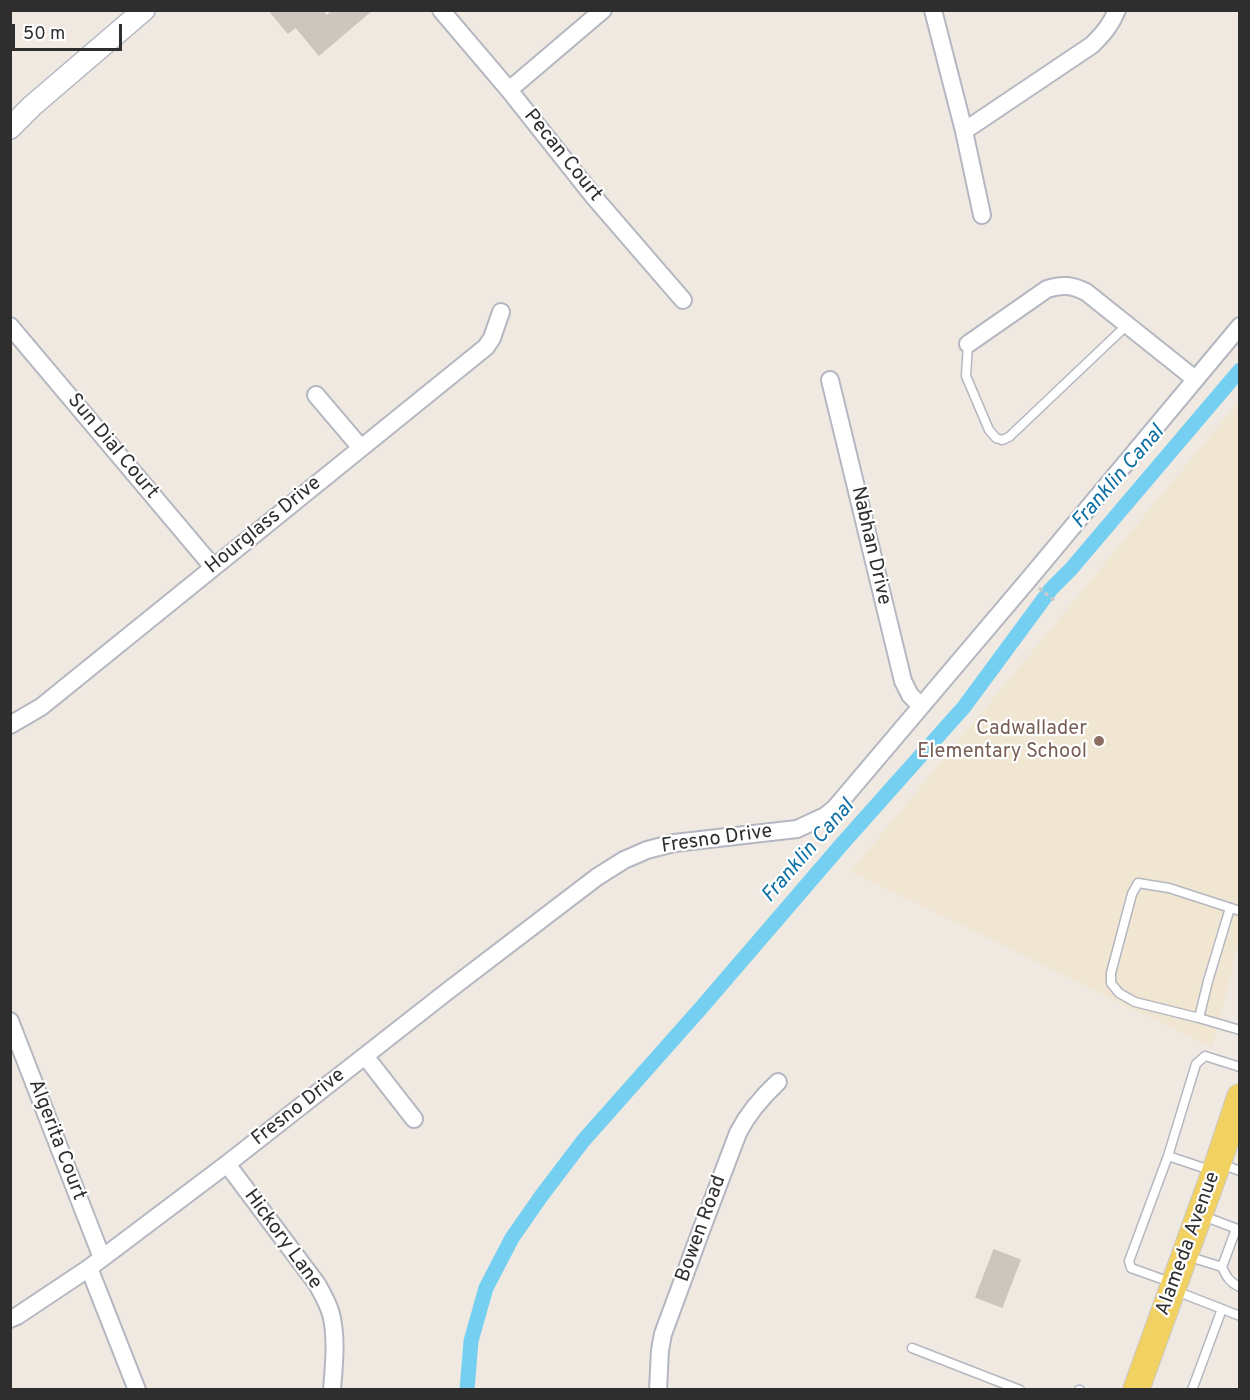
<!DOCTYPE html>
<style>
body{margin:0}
#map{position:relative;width:1250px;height:1400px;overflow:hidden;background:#efe9e1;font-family:Overpass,sans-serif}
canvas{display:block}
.frame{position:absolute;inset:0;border:12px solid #2e2e2e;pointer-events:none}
.scale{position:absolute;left:12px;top:24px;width:110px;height:27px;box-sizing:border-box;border:3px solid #2e2e2e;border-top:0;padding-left:8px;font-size:18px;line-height:21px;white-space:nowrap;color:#2e2e2e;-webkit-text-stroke:4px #fff;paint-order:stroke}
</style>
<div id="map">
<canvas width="1250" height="1400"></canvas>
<div class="frame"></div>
<div class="scale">50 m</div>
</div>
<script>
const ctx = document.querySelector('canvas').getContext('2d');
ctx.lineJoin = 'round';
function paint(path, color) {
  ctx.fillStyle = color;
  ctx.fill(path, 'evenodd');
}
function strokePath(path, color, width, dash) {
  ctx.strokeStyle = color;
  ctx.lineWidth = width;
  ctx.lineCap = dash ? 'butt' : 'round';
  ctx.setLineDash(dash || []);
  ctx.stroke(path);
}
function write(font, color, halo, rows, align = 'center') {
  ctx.font = font + ' Overpass,sans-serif';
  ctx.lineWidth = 4.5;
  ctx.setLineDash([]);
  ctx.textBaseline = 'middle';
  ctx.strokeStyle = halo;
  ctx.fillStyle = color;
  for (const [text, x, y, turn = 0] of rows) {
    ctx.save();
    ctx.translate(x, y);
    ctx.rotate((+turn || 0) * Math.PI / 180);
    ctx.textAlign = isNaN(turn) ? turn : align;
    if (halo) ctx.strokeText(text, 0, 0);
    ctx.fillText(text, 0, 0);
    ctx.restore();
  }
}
paint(new Path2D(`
 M 1239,401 L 1239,941 L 1212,1048 L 851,871 Z`), '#f0e6d1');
strokePath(new Path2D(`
 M 467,1390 L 471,1341 L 486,1288 L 512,1238 L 542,1195 L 583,1141 L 701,1008 L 842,844 L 964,707 L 1051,589 L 1071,569 L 1240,370`), '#75cff0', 15);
const building = new Path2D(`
 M 269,10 L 322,10 L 327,16 L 333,10 L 372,10 L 319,55 L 296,27 L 288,33 Z
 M 994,1250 L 1020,1260 L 1002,1307 L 976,1297 Z`);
paint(building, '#cbc7bf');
strokePath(building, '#cbc5ba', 1.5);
const service = new Path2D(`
 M 968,344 L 966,376 L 989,430 L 996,438 L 1002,440 L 1009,437 L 1127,325
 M 1240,911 L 1169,888 L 1138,883 L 1132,894 L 1111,973 L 1111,983 L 1119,993 L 1135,1002 L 1199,1018 L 1240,1030
 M 1199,1018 L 1208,981 L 1230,908
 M 1168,1156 L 1129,1261 L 1131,1268 L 1173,1283
 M 1221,1164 L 1240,1171
 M 1213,1171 L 1168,1156 L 1196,1064 L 1205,1056 L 1240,1067
 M 1203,1216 L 1240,1230
 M 1187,1256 L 1222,1267 L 1236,1229
 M 1222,1267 C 1226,1276 1230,1283 1240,1287
 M 1176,1291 L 1240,1316
 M 912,1348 L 1020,1390
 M 1079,1390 L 1080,1390
 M 1192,1390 L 1222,1309`);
const minor = new Path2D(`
 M 441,10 L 509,90 L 594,197 L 683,300
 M 933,10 L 964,131 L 982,215
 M 509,90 L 603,10
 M 964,131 L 1092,45 C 1103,34 1111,25 1117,10
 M 10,326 L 213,567
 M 968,344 L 1047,289 C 1062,284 1072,285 1086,292 L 1195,379
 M 830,380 L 903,681 L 910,695 L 921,706
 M 316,395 L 361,448
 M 10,725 L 41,707 L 486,347 L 492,338 L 501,312
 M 10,1021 L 102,1258
 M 365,1056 L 414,1119
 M 227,1164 L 317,1284 C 322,1293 328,1303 331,1314 C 337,1338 334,1365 332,1390
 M 89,1268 L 137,1390
 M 10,1319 L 17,1316 L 89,1268 L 227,1164 L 449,990 L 597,877 L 624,860 L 647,850 L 674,843 L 797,829 L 825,816 L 835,808 L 1029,579 L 1240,326
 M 658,1390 L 660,1350 L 663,1334 L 702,1228 L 738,1133 C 748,1113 761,1098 778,1082`);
const tertiary = new Path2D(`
 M 10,128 L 32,106 L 144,10`);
const primary = new Path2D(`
 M 1136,1390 L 1218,1163 L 1240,1097`);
strokePath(service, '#b4b7c1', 11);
strokePath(minor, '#b4b7c1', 20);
strokePath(tertiary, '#b4b7c1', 24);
strokePath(primary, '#c9c9c9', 28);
strokePath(new Path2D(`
 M 1039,588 L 1056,602`), '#c9c9c9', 3, [4.5, 3]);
strokePath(service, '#fff', 8);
strokePath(minor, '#fff', 16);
strokePath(tertiary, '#fff', 21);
strokePath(primary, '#f2d163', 26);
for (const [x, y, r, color] of [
 [1099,741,6,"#8d6e63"]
]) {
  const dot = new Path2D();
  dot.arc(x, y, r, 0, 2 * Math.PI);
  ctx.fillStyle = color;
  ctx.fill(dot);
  strokePath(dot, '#fff', 2);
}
write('20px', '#2e2e2e', '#fff', [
 ["Pecan Court",562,156,51],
 ["Sun Dial Court",112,447,50],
 ["Hourglass Drive",264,526,-39],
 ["Nabhan Drive",870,546,77],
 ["Fresno Drive",717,840,-8],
 ["Fresno Drive",299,1108,-38],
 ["Algerita Court",56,1140,69],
 ["Bowen Road",702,1229,-70],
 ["Hickory Lane",282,1240,54],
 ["Alameda Avenue",1189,1244,-70]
]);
write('20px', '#785e54', '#fff', [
 ["Cadwallader",1087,730],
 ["Elementary School",1087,753]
], 'right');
write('italic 21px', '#0d6fa3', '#fff', [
 ["Franklin Canal",1119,478,-49],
 ["Franklin Canal",809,852,-49]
]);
</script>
